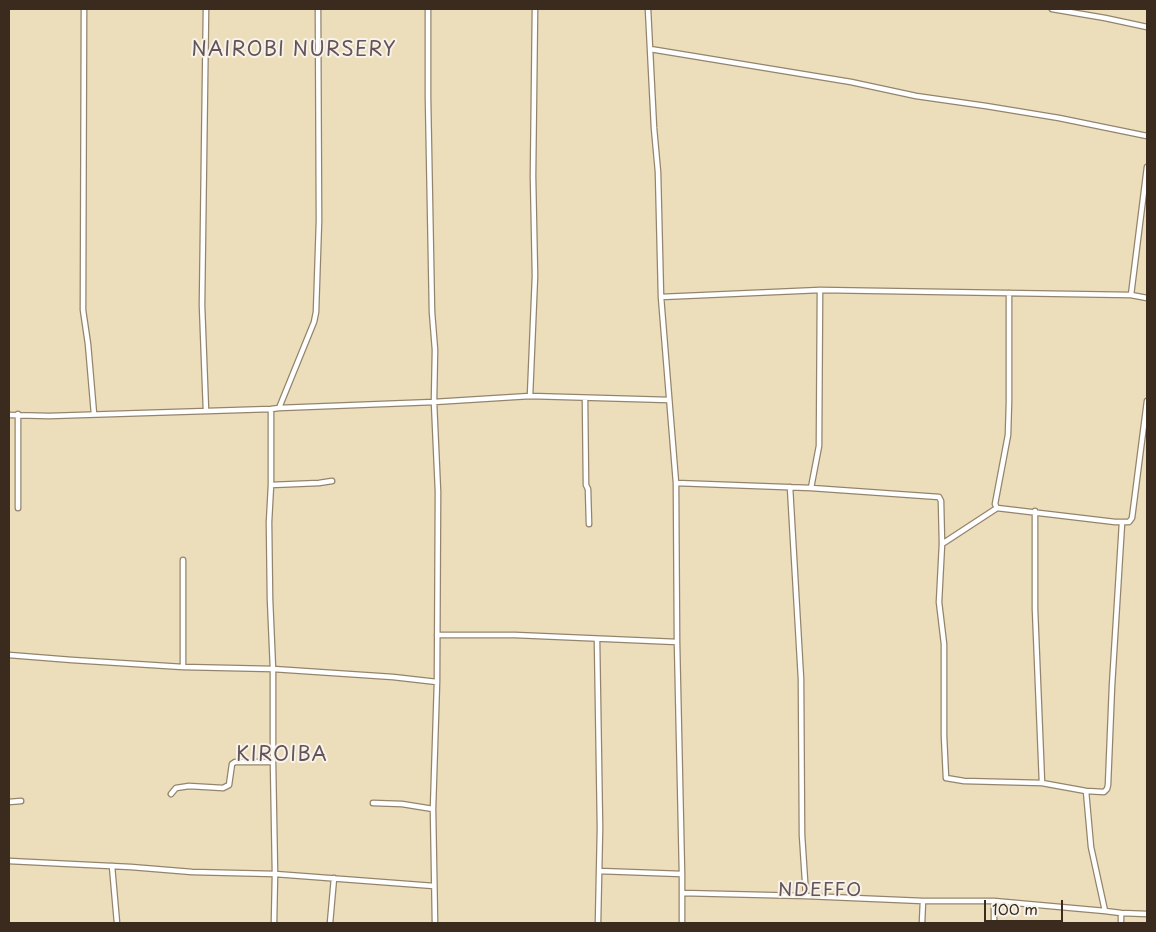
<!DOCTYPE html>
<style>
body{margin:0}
#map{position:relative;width:1156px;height:932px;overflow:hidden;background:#ecdebb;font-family:"Playpen Sans",sans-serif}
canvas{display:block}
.frame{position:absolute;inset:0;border:10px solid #3b2a1e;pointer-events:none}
.scale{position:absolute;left:984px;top:900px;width:79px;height:22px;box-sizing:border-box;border:2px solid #3b2a1e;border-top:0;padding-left:6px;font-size:15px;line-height:18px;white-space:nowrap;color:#3b2a1e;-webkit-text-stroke:4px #f7f3e8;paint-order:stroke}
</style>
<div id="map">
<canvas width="1156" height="932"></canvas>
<div class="frame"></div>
<div class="scale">100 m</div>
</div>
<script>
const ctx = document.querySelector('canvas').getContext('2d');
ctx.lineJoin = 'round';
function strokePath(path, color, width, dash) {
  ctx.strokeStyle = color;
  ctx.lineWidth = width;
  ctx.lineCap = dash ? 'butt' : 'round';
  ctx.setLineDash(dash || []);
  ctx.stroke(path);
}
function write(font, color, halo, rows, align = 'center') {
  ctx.font = font + ' "Playpen Sans",sans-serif';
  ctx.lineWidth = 4;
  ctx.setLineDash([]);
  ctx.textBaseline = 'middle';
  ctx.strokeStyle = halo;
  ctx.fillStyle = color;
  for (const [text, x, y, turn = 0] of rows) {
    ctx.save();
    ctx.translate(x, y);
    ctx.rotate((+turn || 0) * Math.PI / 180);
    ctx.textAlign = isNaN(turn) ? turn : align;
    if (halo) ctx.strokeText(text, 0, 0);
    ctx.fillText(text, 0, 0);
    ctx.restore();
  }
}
const street = new Path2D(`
 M 84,9 L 83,310 L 88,344 L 94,414
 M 206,9 L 202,305 L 206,411
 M 428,9 L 428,98 L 432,312 L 435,350 L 434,402 L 438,492 L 437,682 L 433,809 L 435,923
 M 648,9 L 654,128 L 658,172 L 661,297
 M 1052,9 L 1105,18 L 1147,27
 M 650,49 L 851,82 L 916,96 L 986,106 L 1059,118 L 1147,136
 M 1009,293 L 1009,402 L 1008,435 L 995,504 L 997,508 L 1115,522 L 1129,522 L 1132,518 L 1147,401
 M 1131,295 L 1147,167
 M 530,396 L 535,276 L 533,176 L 535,9
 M 585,398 L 586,485 L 588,489 L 589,524
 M 279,408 L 314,322 L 316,312 L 319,221 L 318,9
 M 271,409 L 271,485 L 269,522 L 270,599 L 273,669 L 273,762 L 275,874 L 274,923
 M 18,414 L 18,508
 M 9,415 L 49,416 L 271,409 L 279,408 L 434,402 L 530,396 L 669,400
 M 676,483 L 811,488 L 939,497 L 941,501 L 942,544 L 939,602 L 944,644 L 944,736 L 946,778 L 964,781 L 1042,783 L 1086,791 L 1091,847 L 1105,911
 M 271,485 L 319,483 L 332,481
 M 790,487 L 801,679 L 802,835 L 806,896
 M 811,488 L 819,446 L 820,290
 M 1035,511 L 1035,609 L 1042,783
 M 942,544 L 997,508
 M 183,560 L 183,667
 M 437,635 L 515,635 L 677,642
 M 597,639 L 600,828 L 598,923
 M 9,655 L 72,660 L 183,667 L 273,669 L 393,677 L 437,682
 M 1086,791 L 1104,792 L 1107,789 L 1108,785 L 1112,686 L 1122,523
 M 171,794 L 176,788 L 189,786 L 223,788 L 229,785 L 232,764 L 235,762 L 273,762
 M 9,802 L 21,801
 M 373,803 L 402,804 L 433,809
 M 9,861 L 131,867 L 192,872 L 275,874 L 434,886
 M 112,866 L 117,923
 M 599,871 L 682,874
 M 682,893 L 806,896 L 923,901 L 994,901 L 1105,911 L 1121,913 L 1147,914
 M 994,901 L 994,923
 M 330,923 L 334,878
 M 682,923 L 682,874 L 677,642 L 676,483 L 661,297 L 820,290 L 1131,295 L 1147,298
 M 922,923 L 923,901
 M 1121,923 L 1121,913`);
strokePath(street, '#94846c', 7);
strokePath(street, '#fff', 4.5);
ctx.letterSpacing = '1px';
write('19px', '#65535b', '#f7f3e8', [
 ["NDEFFO",820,891]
]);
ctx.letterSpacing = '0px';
ctx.letterSpacing = '1px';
write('20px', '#65535b', '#f7f3e8', [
 ["NAIROBI NURSERY",294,50],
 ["KIROIBA",282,755]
]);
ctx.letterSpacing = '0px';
</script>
